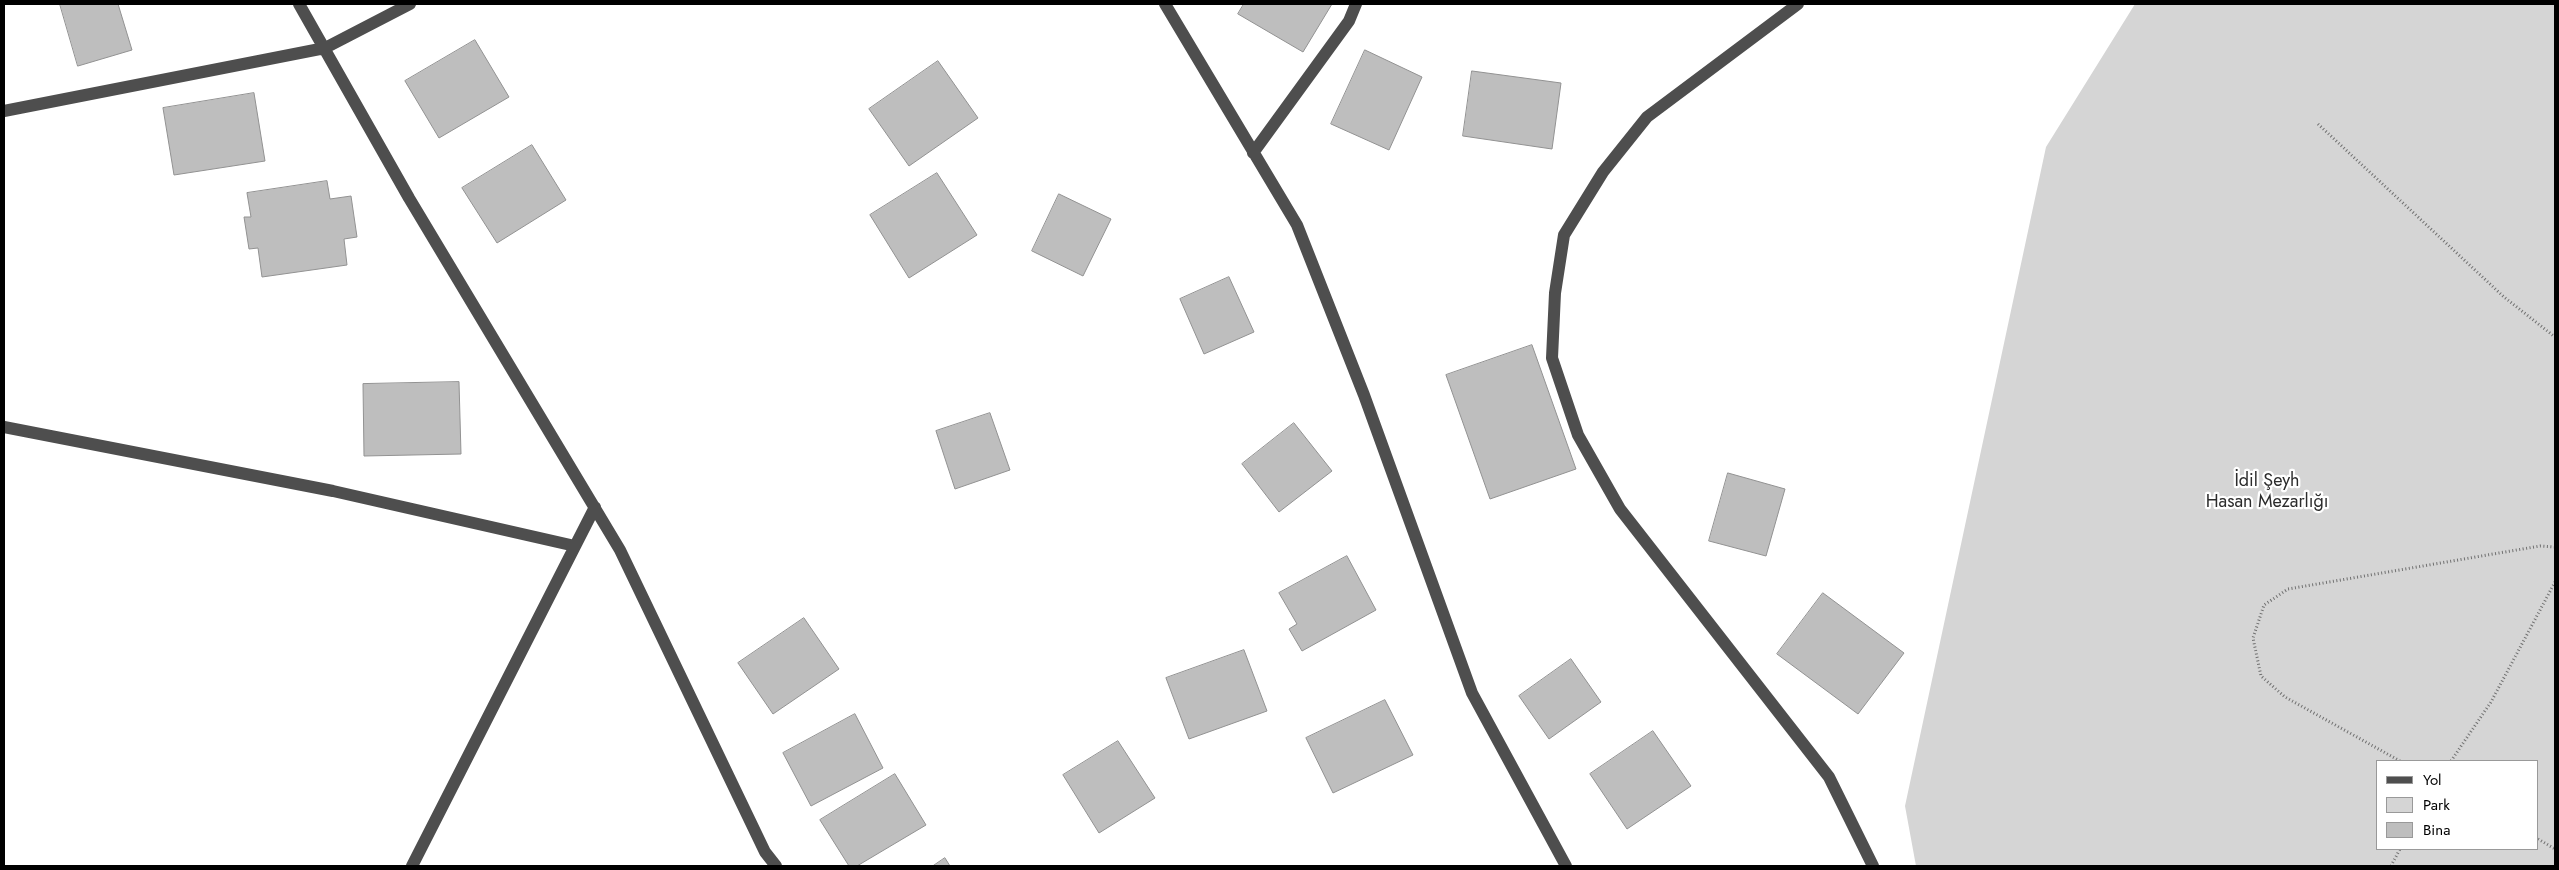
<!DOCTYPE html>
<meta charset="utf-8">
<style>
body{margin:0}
#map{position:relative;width:2559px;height:870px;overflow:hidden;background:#fff;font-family:Jost,sans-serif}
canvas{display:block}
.frame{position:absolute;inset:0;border:5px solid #000;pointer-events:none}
.legend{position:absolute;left:2376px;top:760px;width:162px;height:90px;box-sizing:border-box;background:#fff;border:1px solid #999;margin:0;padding:6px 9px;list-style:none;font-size:15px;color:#000}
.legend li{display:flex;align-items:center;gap:10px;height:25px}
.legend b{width:25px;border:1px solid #999}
</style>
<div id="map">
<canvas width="2559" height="870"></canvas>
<div class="frame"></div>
<ul class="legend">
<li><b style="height:6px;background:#4e4e4e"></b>Yol</li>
<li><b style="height:14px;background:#d5d5d5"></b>Park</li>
<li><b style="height:14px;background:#bebebe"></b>Bina</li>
</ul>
</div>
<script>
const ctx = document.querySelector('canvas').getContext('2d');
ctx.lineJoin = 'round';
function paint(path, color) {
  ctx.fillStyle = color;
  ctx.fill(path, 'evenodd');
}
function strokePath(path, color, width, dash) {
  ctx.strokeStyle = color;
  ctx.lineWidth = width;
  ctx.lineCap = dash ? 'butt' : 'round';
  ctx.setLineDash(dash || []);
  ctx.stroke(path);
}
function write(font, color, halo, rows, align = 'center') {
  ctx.font = font + ' Jost,sans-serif';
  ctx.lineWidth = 4.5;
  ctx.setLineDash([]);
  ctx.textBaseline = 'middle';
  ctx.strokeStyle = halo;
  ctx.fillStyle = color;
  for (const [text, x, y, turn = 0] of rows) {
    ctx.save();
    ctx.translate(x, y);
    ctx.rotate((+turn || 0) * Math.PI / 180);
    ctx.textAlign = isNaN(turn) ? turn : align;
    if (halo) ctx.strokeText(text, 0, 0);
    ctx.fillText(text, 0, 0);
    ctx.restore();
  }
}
paint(new Path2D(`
 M 2135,4 L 2555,4 L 2555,866 L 1916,866 L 1905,806 L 2046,147 ZM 2378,761 L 2538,761 L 2538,849 L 2378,849 Z`), '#d5d5d5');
const building = new Path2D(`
 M 60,4 L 118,4 L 132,50 L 78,66 Z
 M 1244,4 L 1332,4 L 1303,52 L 1238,14 Z
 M 475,40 L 509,97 L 439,138 L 405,81 Z
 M 1365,50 L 1422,77 L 1389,150 L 1331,124 Z
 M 938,61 L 978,118 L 909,166 L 869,109 Z
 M 1472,71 L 1561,83 L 1552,149 L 1463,136 Z
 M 254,93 L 265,161 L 174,175 L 163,108 Z
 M 532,145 L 566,200 L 497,243 L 462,188 Z
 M 937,173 L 977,235 L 909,278 L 870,215 Z
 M 327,181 L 330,199 L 351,196 L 357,237 L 344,239 L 347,265 L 262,277 L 258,248 L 249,249 L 244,217 L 251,217 L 247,193 Z
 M 1059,194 L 1111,219 L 1083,276 L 1032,251 Z
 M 1229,277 L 1254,332 L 1204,354 L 1180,299 Z
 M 1532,345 L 1576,469 L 1490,499 L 1446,375 Z
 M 459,382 L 461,454 L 364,456 L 363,384 Z
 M 990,413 L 1010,470 L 955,489 L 936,431 Z
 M 1294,423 L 1332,471 L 1279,512 L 1242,464 Z
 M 1728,473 L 1785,489 L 1766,556 L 1709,541 Z
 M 1347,556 L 1376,610 L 1302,651 L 1289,629 L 1297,624 L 1279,593 Z
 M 1823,593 L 1904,653 L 1858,714 L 1777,654 Z
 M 804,618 L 839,669 L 773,714 L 738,663 Z
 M 1244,650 L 1267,711 L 1189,739 L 1166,678 Z
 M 1571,659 L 1601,702 L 1549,739 L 1519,696 Z
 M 1385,700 L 1413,755 L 1333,793 L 1306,738 Z
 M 855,714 L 883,768 L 811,806 L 783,753 Z
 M 1653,731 L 1691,786 L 1627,829 L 1590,774 Z
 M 1118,741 L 1155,798 L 1099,833 L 1063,775 Z
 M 895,774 L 926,825 L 857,866 L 849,866 L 820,820 Z
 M 945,858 L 950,866 L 933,866 Z`);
paint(building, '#bebebe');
strokePath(building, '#929292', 1);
strokePath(new Path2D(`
 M 2318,124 L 2504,297 L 2555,337
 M 2400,761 L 2285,697 L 2261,676 L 2253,638 L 2264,605 L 2288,589 L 2540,546 L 2555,547
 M 2451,761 L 2491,702 L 2555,582
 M 2538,839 L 2555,849
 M 2391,866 L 2400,849`), '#707070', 3, [1, 2.5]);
strokePath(new Path2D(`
 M 299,4 L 409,198 L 620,550 L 765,852 L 776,866
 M 1165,4 L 1297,225 L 1364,395 L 1472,693 L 1566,866
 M 1798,4 L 1647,117 L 1603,172 L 1564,235 L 1555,293 L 1552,358 L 1578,435 L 1620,509 L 1829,777 L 1873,866
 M 4,111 L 325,48 L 410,4
 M 1253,153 L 1349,21 L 1356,4
 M 4,427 L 333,491 L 575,546
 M 412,866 L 595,507`), '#4e4e4e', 12);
write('18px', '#2c2c2c', '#fff', [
 ["İdil Şeyh",2267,482],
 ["Hasan Mezarlığı",2267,503]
]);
</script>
